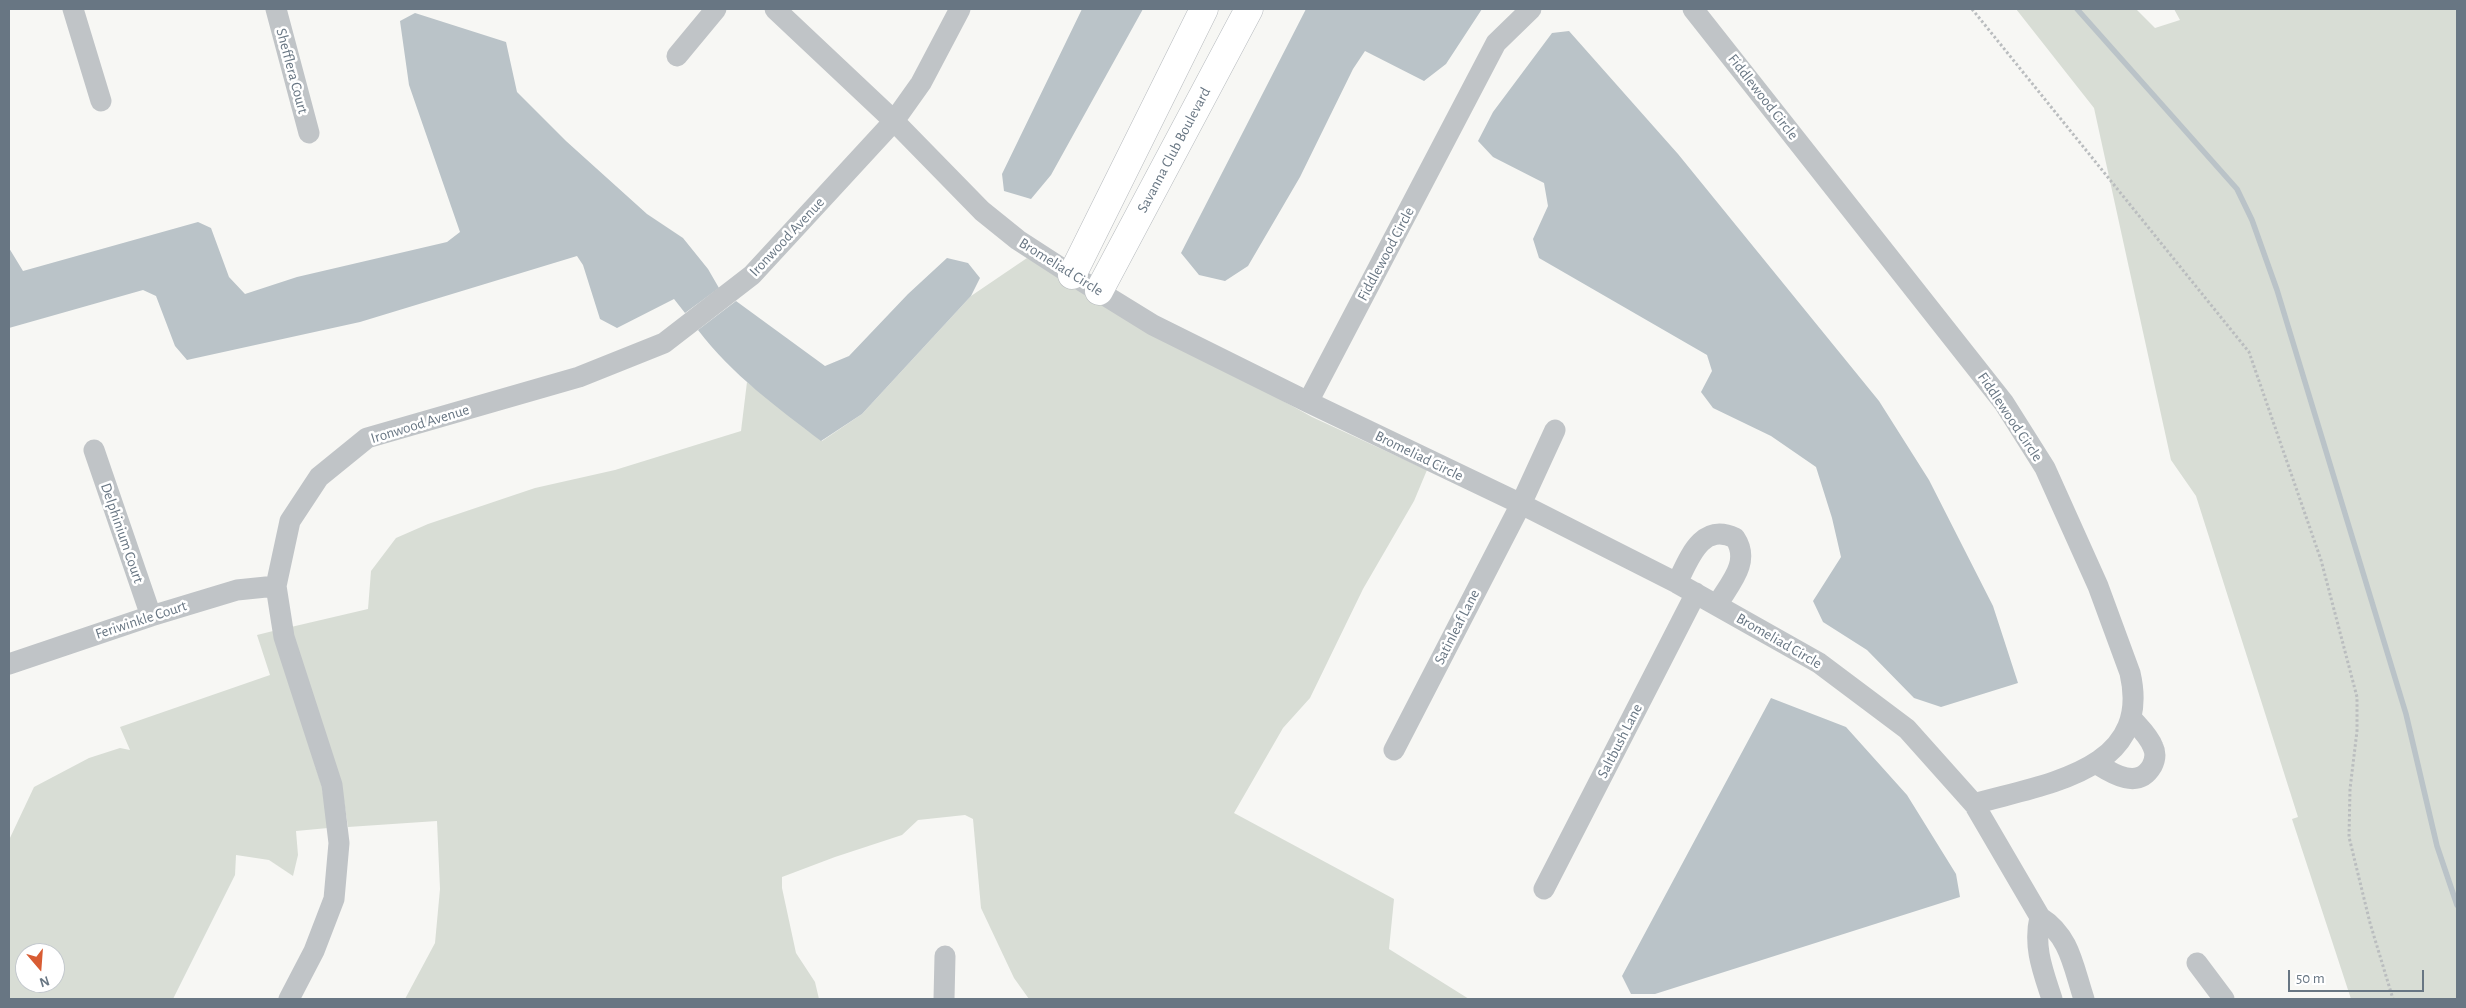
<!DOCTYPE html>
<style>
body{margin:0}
#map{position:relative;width:2466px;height:1008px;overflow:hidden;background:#f7f7f4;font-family:"Alegreya Sans",sans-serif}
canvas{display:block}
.frame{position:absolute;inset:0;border:10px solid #687683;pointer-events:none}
.north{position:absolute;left:15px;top:943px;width:50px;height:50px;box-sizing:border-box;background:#fff;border:1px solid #c3c8cd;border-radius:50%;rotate:162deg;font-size:14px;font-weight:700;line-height:20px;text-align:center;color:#687683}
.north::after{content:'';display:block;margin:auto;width:18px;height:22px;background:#d85c33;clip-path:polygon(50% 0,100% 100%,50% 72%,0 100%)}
.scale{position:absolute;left:2288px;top:970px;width:136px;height:22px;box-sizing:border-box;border:2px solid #687683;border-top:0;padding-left:6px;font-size:15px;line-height:18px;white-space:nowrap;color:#687683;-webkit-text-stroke:4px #fff;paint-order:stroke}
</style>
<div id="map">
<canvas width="2466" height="1008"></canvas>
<div class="frame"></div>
<div class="north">N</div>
<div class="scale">50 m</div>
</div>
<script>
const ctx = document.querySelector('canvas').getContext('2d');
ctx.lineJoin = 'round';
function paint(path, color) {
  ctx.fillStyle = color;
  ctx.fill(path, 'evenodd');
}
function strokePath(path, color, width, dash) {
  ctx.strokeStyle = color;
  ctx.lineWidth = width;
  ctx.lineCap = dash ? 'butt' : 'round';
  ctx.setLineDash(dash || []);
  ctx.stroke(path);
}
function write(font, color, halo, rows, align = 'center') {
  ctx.font = font + ' "Alegreya Sans",sans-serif';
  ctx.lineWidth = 5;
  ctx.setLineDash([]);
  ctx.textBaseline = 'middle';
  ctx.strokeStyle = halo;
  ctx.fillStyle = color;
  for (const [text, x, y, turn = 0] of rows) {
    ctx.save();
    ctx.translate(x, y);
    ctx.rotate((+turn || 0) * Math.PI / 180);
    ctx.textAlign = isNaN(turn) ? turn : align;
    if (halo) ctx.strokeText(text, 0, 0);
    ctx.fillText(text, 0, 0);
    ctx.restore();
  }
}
paint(new Path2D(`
 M 2016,9 L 2136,9 L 2155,28 L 2180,20 L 2174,9 L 2457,9 L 2457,999 L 2351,999 L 2292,819 L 2298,817 L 2196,496 L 2171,460 L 2094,108 Z
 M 1027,258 L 1312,417 L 1427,470 L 1414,501 L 1363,589 L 1310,698 L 1283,728 L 1234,813 L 1394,899 L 1389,949 L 1469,999 L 1029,999 L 1014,978 L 981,908 L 973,819 L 965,815 L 918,820 L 902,835 L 835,857 L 782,877 L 782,888 L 796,953 L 815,982 L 819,999 L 405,999 L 435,943 L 440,889 L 437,821 L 348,827 L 341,782 L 291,627 L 368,609 L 371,571 L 396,538 L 428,524 L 535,488 L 615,470 L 741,431 L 747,382 L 822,441 L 862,414 L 971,296 Z
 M 273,631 L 322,787 L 328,828 L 296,831 L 298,855 L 293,876 L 269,860 L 236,855 L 235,875 L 173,999 L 9,999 L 9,840 L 34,787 L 89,758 L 120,748 L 130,750 L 120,727 L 270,675 L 257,635 ZM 25,953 L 55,953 L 55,983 L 25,983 Z`), '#d8ddd5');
paint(new Path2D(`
 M 1082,9 L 1143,9 L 1051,175 L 1031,199 L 1004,191 L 1002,174 Z
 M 1306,9 L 1482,9 L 1446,64 L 1424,81 L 1365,51 L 1353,69 L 1300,177 L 1248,266 L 1225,281 L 1199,275 L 1181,253 Z
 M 415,13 L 506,42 L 517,92 L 566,141 L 647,214 L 683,238 L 708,269 L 719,288 L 685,313 L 674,299 L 617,328 L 600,319 L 583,265 L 577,256 L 360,322 L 187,360 L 175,346 L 156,296 L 143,290 L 9,328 L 9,248 L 23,271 L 198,222 L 211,228 L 229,277 L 245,294 L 297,277 L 447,242 L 460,232 L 409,85 L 400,21 Z
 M 1569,31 L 1678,154 L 1879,401 L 1929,480 L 1993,606 L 2018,683 L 1941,707 L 1914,698 L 1867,650 L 1823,622 L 1813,601 L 1841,557 L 1832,518 L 1816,467 L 1771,436 L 1713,408 L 1701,392 L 1712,371 L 1707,355 L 1539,258 L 1533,239 L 1548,206 L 1544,183 L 1493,157 L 1478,141 L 1493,112 L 1552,33 Z
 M 947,258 L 968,263 L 980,278 L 971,296 L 862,414 L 821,441 C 777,407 732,375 698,330 L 736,301 L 825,366 L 849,356 L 908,294 Z
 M 1771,698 L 1846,727 L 1907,795 L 1956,874 L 1960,897 L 1655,994 L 1631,994 L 1622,976 Z`), '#bac3c8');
strokePath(new Path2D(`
 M 2077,9 L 2237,189 L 2252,220 L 2277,290 L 2406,714 L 2437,846 L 2457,905`), '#bac3c8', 5.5);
const secondary = new Path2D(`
 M 1072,275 L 1204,9
 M 1099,291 L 1249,9`);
strokePath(secondary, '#b5b9bd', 29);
strokePath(new Path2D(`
 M 1972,9 L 2249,352 L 2321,560 L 2357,697 L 2357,731 L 2350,789 L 2349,837 L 2370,923 L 2393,999`), '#babdbf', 3, [2.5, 2.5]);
strokePath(new Path2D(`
 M 73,9 L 101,101
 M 276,9 L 309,133
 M 775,9 L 894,121 L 982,211 L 1018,240 L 1072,275 L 1153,325 L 1308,402 L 1521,504 L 1677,583 L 1819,663 L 1907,729 L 1974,804 L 2040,917 C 2070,936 2073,966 2084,999
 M 1693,9 L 2004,403 L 2045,468 L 2098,586 L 2130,673 C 2153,772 2043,784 1974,804
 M 677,56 L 716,9
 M 1308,402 L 1496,43 L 1531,9
 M 94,450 L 151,616
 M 1677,583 C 1689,559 1701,522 1735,538 C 1751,562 1730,583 1717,605
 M 9,664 L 151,616 L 237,590 L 276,586
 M 1394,750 L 1521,504 L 1555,430
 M 2097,764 C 2113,774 2138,790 2152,766 C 2155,760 2156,753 2153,747 C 2149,736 2139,727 2132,719
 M 1544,889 L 1696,593
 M 2040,917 C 2033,947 2043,971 2052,999
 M 2197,963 L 2224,999
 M 289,999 L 314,951 L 334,899 L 339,843 L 332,785 L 284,637 L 276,586 L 290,521 L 319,477 L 367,438 L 579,377 L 664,343 L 752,275 L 894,121 L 921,83 L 960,9
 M 944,999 L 945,956`), '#c0c4c7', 21);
strokePath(secondary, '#fff', 28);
write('15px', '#687683', '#fff', [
 ["Shefflera Court",292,71,75],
 ["Fiddlewood Circle",1763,97,52],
 ["Savanna Club Boulevard",1174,150,-62],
 ["Ironwood Avenue",787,237,-47],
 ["Fiddlewood Circle",1386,254,-62],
 ["Bromeliad Circle",1061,267,32],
 ["Fiddlewood Circle",2010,417,56],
 ["Ironwood Avenue",420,424,-17],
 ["Bromeliad Circle",1419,456,26],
 ["Delphinium Court",122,533,71],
 ["Feriwinkle Court",141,620,-18],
 ["Satinleaf Lane",1457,627,-63],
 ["Bromeliad Circle",1779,641,30],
 ["Saltbush Lane",1620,741,-63]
]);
</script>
